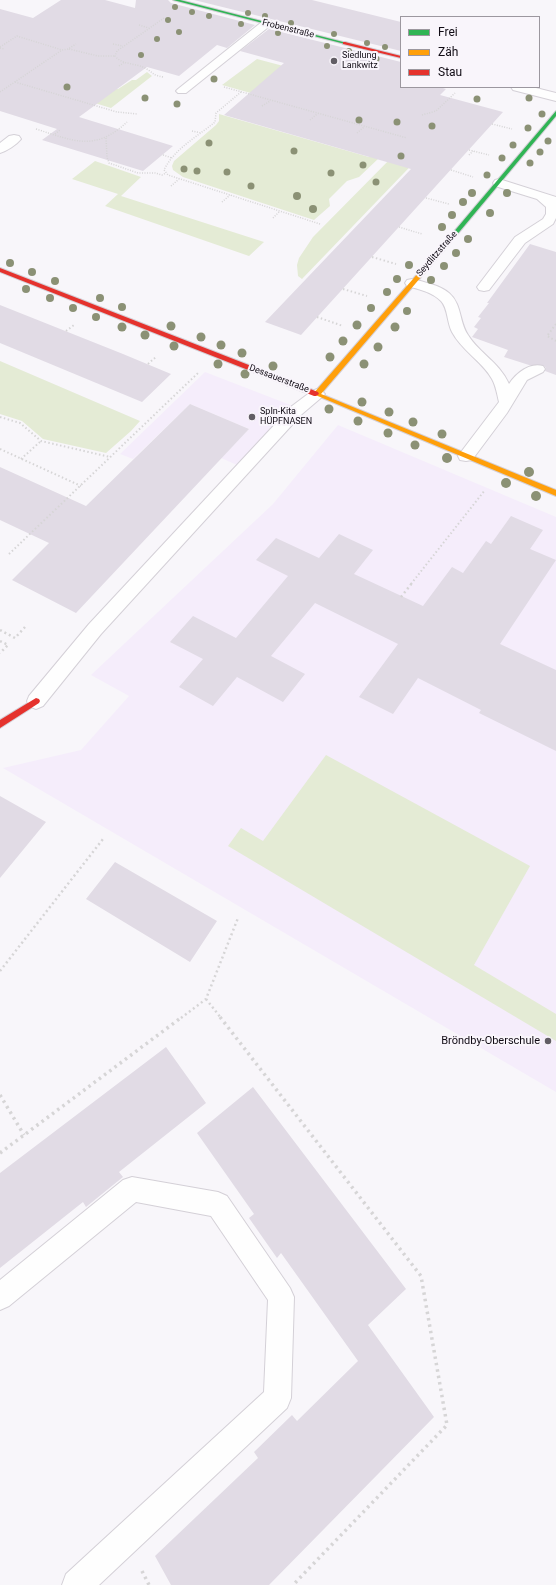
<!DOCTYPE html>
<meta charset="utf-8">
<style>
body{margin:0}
#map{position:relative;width:556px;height:1585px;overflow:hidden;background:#f8f6fa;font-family:Roboto,sans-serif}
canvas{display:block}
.legend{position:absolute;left:400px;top:16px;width:140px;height:72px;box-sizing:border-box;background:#f9f5fb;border:1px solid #9c979f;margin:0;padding:5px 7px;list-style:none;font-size:12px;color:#100b14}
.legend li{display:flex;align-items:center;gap:8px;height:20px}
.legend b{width:20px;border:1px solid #9c979f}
</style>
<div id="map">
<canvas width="556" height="1585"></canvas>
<ul class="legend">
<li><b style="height:5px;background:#30b455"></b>Frei</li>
<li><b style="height:5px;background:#ff9f0a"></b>Zäh</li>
<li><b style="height:5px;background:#e5322d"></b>Stau</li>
</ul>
</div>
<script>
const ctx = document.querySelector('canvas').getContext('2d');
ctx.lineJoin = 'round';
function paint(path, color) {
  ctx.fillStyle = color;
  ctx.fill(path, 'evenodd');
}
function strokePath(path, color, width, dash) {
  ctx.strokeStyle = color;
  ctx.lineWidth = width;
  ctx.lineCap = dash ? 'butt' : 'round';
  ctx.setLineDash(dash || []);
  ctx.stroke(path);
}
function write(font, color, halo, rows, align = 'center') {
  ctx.font = font + ' Roboto,sans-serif';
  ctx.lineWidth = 4;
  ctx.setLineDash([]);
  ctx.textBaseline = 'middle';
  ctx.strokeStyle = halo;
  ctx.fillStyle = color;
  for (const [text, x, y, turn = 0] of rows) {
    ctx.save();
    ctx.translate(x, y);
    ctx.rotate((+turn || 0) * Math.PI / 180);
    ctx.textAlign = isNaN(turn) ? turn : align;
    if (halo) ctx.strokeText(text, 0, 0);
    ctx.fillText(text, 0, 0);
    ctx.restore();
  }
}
paint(new Path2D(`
 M 205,372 L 293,406 L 237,465 L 221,458 L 249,429 L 190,404 L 133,459 L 120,454 Z
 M 338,425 L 556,517 L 556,1092 L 3,768 L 81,750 L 129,696 L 91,675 L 273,504 Z`), '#f5edfb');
paint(new Path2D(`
 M 257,59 L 385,93 L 376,128 L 222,85 Z
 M 147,72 L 152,76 L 111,108 L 23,81 L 66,75 L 118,89 L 132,80 L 136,80 Z
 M 219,114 L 369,157 L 374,152 L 379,158 L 359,177 L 347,181 L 329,199 L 330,206 L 314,220 L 183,177 L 173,170 L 172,166 L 174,161 L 216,125 L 219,121 Z
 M 429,147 L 302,279 L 298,276 L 297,265 L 299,258 L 313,237 L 398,151 Z
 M 95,161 L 141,177 L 121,196 L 264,242 L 249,256 L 105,206 L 118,194 L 72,179 Z
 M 0,361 L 140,421 L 131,431 L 106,453 L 43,439 L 22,421 L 0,414 Z
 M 326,755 L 530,866 L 474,965 L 556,1014 L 556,1041 L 228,846 L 241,828 L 263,841 Z`), '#e4ebd5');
paint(new Path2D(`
 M 61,0 L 105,0 L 135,8 L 136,0 L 168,0 L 171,3 L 255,25 L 227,48 L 217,45 L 179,76 L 147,67 L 79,117 L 173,146 L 143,171 L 42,140 L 57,129 L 0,111 L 0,9 L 33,18 Z
 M 194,0 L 312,0 L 401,22 L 401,51 Z
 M 269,29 L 401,62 L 401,87 L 440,87 L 446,89 L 440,95 L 503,112 L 301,335 L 265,322 L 411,169 L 224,115 L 284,63 L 240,51 Z
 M 530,244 L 556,252 L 556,375 L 545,371 L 546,368 L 543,365 L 529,365 L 504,357 L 508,350 L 472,337 L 478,329 L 474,327 L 481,318 L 478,317 L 489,303 L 487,303 Z
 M 0,305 L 123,354 L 171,374 L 142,402 L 0,343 Z
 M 190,404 L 249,429 L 76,613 L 12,580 L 49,543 L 0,520 L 0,467 L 86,506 Z
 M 511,516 L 543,530 L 530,549 L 556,560 L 500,644 L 556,670 L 556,751 L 479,713 L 481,710 L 418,678 L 393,714 L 359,697 L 398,644 L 315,603 L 271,656 L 305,674 L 283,702 L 237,677 L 213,706 L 179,687 L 203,659 L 170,642 L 193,616 L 236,638 L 288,576 L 256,560 L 276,538 L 319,558 L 339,534 L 373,550 L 354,574 L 423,606 L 452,567 L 463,573 L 486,541 L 491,544 Z
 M 0,796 L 46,822 L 0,878 Z
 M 115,862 L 217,921 L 190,962 L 86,899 Z
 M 166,1047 L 206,1103 L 119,1172 L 123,1177 L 86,1207 L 83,1202 L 0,1268 L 0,1173 Z
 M 253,1087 L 406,1289 L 368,1325 L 434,1417 L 269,1585 L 171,1585 L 155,1556 L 258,1458 L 254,1452 L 292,1415 L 297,1421 L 358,1361 L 281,1253 L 277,1258 L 249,1218 L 254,1214 L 197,1133 Z`), '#e1dbe5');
const lane = new Path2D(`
 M 267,20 L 271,21 L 272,23 L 271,25 L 186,93 L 178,93 L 176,91 L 178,89 L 263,21 Z
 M 499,179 L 556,197 L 556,218 L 553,224 L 525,243 L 489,290 L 484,291 L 479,290 L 477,287 L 515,237 L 543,219 L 546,214 L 546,207 L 537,199 L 495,186 L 493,183 L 495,180 Z
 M 412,279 C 424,282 439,285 449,293 C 462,304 459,322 468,335 C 480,354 499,362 509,384 C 516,373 530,362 543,366 L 545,369 L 543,372 L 527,380 L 507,413 L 472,460 L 466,461 L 460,460 L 458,456 L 499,402 C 497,394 496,386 492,379 C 482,361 462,351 452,332 C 447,323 448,308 441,301 C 432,292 418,289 407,286 L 405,283 L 407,280 Z
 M 317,389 L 322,391 L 325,394 L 322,397 L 302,414 L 101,634 L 43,706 L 36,709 L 29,706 L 27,701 L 29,696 L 89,624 L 292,406 L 312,391 Z
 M 132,1177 L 218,1192 L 227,1196 L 290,1288 L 294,1297 L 291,1398 L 287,1408 L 99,1585 L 62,1585 L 66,1574 L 264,1392 L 268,1300 L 211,1216 L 136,1202 L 9,1306 L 0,1310 L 0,1280 L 123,1180 Z`);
const street = new Path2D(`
 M 511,87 L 532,87 L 556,93 L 556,101 L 513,90 Z
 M 14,135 L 19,136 L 21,139 C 16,145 7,151 0,153 L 0,143 L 9,136 Z`);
const fast = new Path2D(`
 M 173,0 L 180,0 L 347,43 L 345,44 Z
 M 556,111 L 556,116 L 450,243 L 446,243 L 446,241 Z`);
const slow = new Path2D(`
 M 446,241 L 451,242 L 321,394 L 556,490 L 556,496 L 313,394 Z`);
const jam = new Path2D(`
 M 345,42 L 401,56 L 401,58 L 343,44 L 343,42 Z
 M 0,268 L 318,392 L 319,394 L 316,396 L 314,396 L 0,272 Z
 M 36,698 L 39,699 L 40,701 L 39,703 L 0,728 L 0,720 Z`);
strokePath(lane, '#d4d0d7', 2);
strokePath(street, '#d4d0d7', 2);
strokePath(fast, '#d4d0d7', 2);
strokePath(slow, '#d4d0d7', 2);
strokePath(jam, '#d4d0d7', 2);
strokePath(new Path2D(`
 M 139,25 L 149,28
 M 113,44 L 123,46
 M 0,47 L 17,36 L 62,50 L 68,49 L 76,44
 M 0,48 L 4,49
 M 69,49 L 98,56 L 115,56
 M 119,66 L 125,62
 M 163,77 C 152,75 154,73 145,68 C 136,63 122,65 115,56 L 117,51 L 164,18
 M 15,82 L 117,112 L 137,114
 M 224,87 L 407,138
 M 0,92 L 62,50
 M 241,92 L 216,113 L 215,122 C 198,136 174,149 164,170 L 168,175 L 320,224
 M 262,106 L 270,101
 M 422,115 L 436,111 L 455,93
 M 310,120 L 317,114
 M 492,124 L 512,129
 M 36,129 C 74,141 95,152 127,122
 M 192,131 L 201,133
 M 357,133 L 364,127
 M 55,134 L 60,130
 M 106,138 L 107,157 L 109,163 L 138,173 L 155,173 L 162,175 L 166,173
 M 469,150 L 489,155
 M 163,155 L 172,158
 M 469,155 L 473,151
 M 451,170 L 473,177
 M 171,186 L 179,179
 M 426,198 L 449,204
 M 222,202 L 230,195
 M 273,218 L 280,211
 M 399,227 L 422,234`), '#d6d5d6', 1.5, [1, 1.5]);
strokePath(new Path2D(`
 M 372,257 L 396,264
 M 343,289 L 367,296
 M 317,317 L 343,326
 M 556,324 L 547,336 L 556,341
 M 66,331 L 74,325
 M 148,364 L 157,356
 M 0,417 L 20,423 L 41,441 L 110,457
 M 0,449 L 81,486
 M 21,459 L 41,441
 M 9,554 L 198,373
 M 411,584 L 485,490`), '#d6d5d6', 2, [1.5, 2.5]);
strokePath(new Path2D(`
 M 401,597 L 412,583
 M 0,630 L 15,638 L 25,627
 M 0,641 L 8,645 L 0,653
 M 0,971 L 103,839
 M 206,999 L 221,1018
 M 181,1018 L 206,999 L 238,918`), '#d6d5d6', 2.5, [2, 3]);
strokePath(new Path2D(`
 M 220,1017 L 421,1276 L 447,1425 L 293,1585
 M 0,1095 L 24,1135
 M 0,1153 L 182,1017
 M 142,1571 L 149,1585`), '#d6d5d6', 3.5, [2.5, 4]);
paint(lane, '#fefefe');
paint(street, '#fefefe');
paint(fast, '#30b455');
paint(slow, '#ff9f0a');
paint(jam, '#e5322d');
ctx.fillStyle = '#8b9175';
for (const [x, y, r] of [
 [175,7,3],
 [192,12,3],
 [248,13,3],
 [209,16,3],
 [265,16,3],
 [168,20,3],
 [291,23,3],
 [241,24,3],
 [179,32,3],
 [278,33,3],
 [334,34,3],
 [157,39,3],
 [367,43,3],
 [327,46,3],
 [385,47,3],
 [349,51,3],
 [141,55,3],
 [376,59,3.5],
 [214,79,3.5],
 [67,87,3.5],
 [145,98,3.5],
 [529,98,3.5],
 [477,99,3.5],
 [177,104,3.5],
 [542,114,3.5],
 [359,120,3.5],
 [397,122,3.5],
 [432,126,3.5],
 [528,128,3.5],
 [548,141,3.5],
 [209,143,3.5],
 [513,145,3.5],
 [294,151,3.5],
 [540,152,3.5],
 [401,156,3.5],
 [502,158,3.5],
 [530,163,3.5],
 [363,165,3.5],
 [184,169,3.5],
 [197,171,3.5],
 [227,172,3.5],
 [331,173,3.5],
 [487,175,3.5],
 [376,182,3.5],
 [251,186,3.5],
 [472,193,4],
 [507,193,4],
 [297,196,4],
 [463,202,4],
 [313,209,4],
 [490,213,4],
 [452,215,4],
 [442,227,4],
 [468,239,4],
 [456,253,4],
 [10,263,4],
 [409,265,4],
 [444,266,4],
 [32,272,4],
 [397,279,4],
 [431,280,4],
 [55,281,4],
 [26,289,4],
 [387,292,4],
 [50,298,4],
 [100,298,4],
 [122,307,4],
 [73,308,4],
 [371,308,4],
 [407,311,4],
 [96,317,4],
 [357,325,4.5],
 [171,326,4.5],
 [122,327,4.5],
 [395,327,4.5],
 [145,335,4.5],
 [201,337,4.5],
 [343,341,4.5],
 [221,345,4.5],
 [174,346,4.5],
 [378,347,4.5],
 [242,353,4.5],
 [330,357,4.5],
 [218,364,4.5],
 [364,364,4.5],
 [273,366,4.5],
 [245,374,4.5],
 [362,402,4.5],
 [329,409,4.5],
 [389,412,4.5],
 [358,421,4.5],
 [413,422,4.5],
 [388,433,4.5],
 [442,434,4.5],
 [415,445,4.5],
 [447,458,5],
 [529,472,5],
 [506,483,5],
 [536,496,5]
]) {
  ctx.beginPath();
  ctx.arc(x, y, r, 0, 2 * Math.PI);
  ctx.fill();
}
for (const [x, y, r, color] of [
 [334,61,4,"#615d64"],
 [252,417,4,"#615d64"],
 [548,1041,4,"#615d64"]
]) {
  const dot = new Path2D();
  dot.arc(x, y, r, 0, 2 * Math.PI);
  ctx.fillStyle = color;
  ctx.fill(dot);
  strokePath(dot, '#f9f5fb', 1.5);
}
write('9px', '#100b14', '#f9f5fb', [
 ["Frobenstraße",288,29,14],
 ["Seydlitzstraße",437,254,-49],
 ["Dessauerstraße",279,379,21]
]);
write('9px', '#100b14', '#f9f5fb', [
 ["Siedlung",342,56],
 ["Lankwitz",342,66],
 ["SpIn-Kita",260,412],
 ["HÜPFNASEN",260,422]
], 'left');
write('11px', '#100b14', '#f9f5fb', [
 ["Bröndby-Oberschule",540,1041]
], 'right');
</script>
